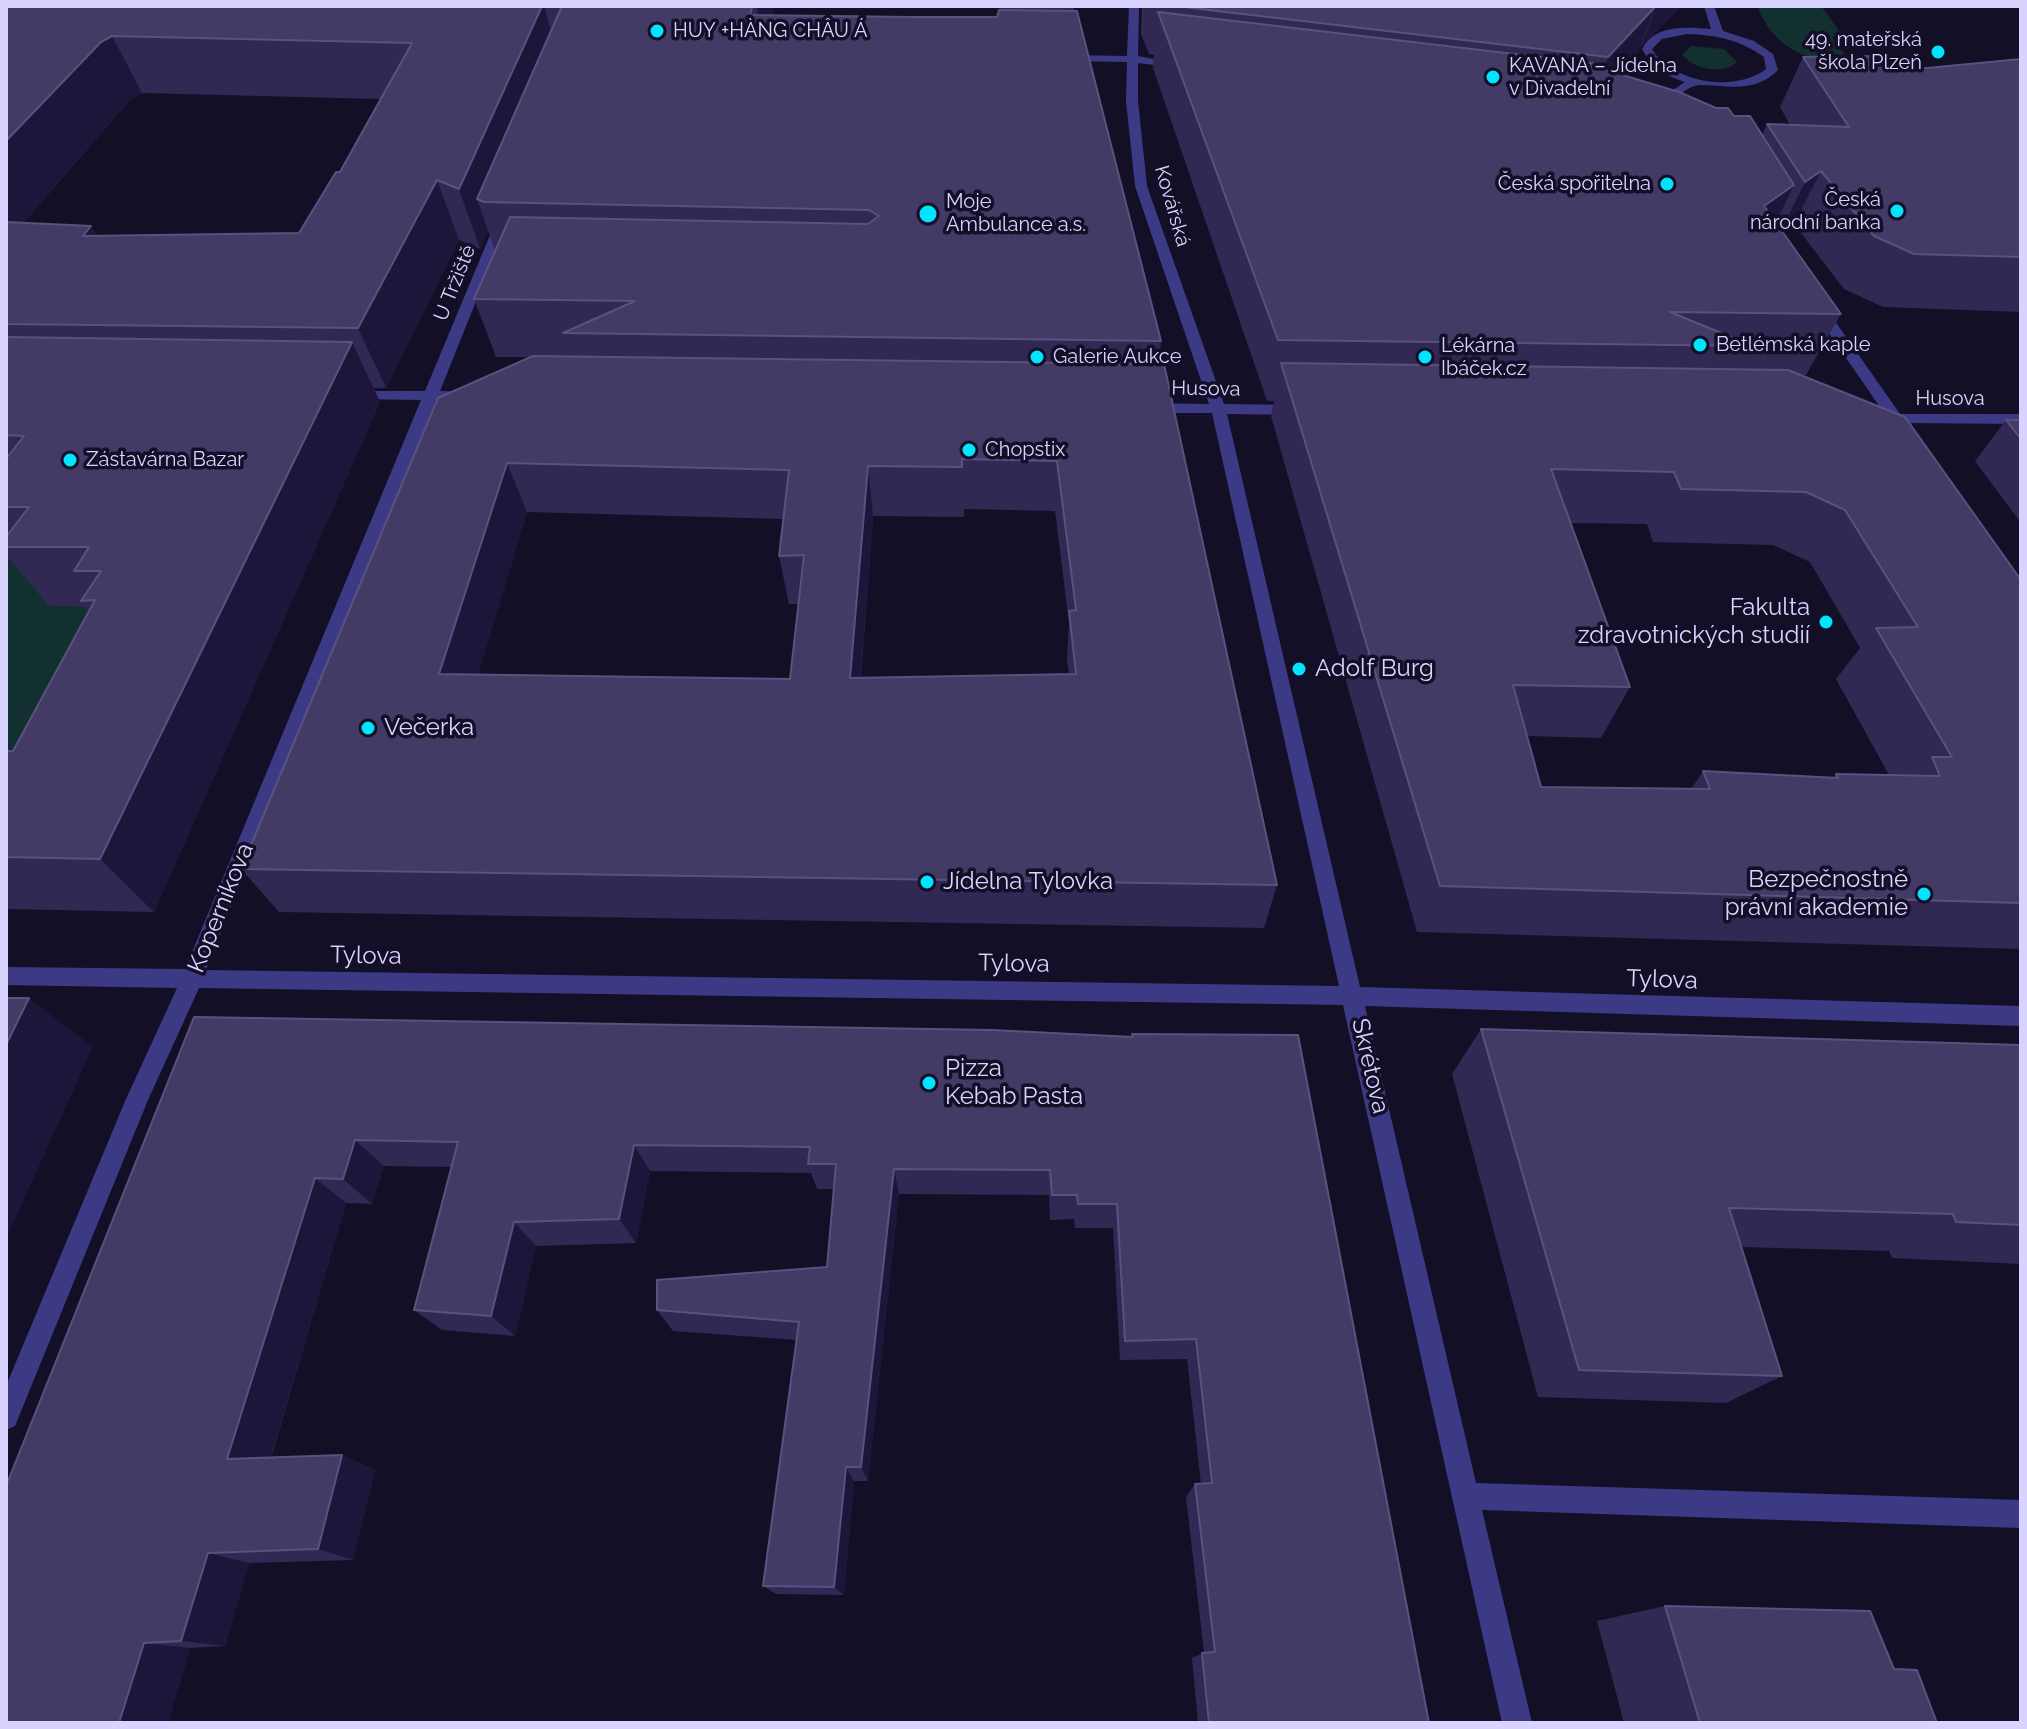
<!DOCTYPE html>
<meta charset="utf-8">
<style>
body{margin:0}
#map{position:relative;width:2027px;height:1729px;overflow:hidden;background:#130f26;font-family:Raleway,sans-serif}
canvas{display:block}
.frame{position:absolute;inset:0;border:8px solid #d9d4ff;pointer-events:none}
</style>
<div id="map">
<canvas width="2027" height="1729"></canvas>
<div class="frame"></div>
</div>
<script>
const ctx = document.querySelector('canvas').getContext('2d');
ctx.lineJoin = 'round';
function paint(path, color) {
  ctx.fillStyle = color;
  ctx.fill(path, 'evenodd');
}
function strokePath(path, color, width, dash) {
  ctx.strokeStyle = color;
  ctx.lineWidth = width;
  ctx.lineCap = dash ? 'butt' : 'round';
  ctx.setLineDash(dash || []);
  ctx.stroke(path);
}
function write(font, color, halo, rows, align = 'center') {
  ctx.font = font + ' Raleway,sans-serif';
  ctx.lineWidth = 7;
  ctx.setLineDash([]);
  ctx.textBaseline = 'middle';
  ctx.strokeStyle = halo;
  ctx.fillStyle = color;
  for (const [text, x, y, turn = 0] of rows) {
    ctx.save();
    ctx.translate(x, y);
    ctx.rotate((+turn || 0) * Math.PI / 180);
    ctx.textAlign = isNaN(turn) ? turn : align;
    if (halo) ctx.strokeText(text, 0, 0);
    ctx.fillText(text, 0, 0);
    ctx.restore();
  }
}
paint(new Path2D(`
 M 1757,6 L 1821,6 L 1843,36 L 1832,37 L 1854,67 C 1807,58 1777,54 1757,6 Z
 M 1691,46 L 1724,49 L 1737,62 C 1723,76 1694,69 1682,55 Z
 M 6,488 L 50,606 L 135,607 L 6,806 Z`), '#12302f');
paint(new Path2D(`
 M 1129,6 L 1139,6 L 1138,56 L 1186,65 L 1180,68 L 1138,63 L 1138,101 L 1147,186 L 1224,404 L 1298,405 L 1305,410 L 1298,415 L 1227,414 L 1360,987 L 2021,1006 L 2021,1026 L 1365,1006 L 1476,1483 L 2021,1500 L 2021,1528 L 1482,1510 L 1532,1723 L 1502,1723 L 1343,1005 L 199,988 L 148,1100 L 15,1426 L 6,1430 L 6,1386 L 126,1099 L 177,988 L 6,985 L 6,967 L 185,969 L 421,400 L 350,399 L 343,395 L 350,391 L 425,391 L 498,216 L 509,219 L 440,391 L 470,392 L 477,396 L 470,400 L 436,400 L 206,970 L 1339,986 L 1212,413 L 1146,413 L 1139,408 L 1146,403 L 1209,404 L 1135,186 L 1126,101 L 1127,62 L 1064,61 L 1058,58 L 1064,55 L 1127,56 Z
 M 1704,6 L 1714,6 L 1723,31 L 1754,41 L 1773,54 L 1778,70 C 1754,94 1728,85 1699,85 C 1683,86 1671,109 1654,107 L 1654,103 L 1685,82 C 1665,76 1652,67 1642,49 C 1655,24 1687,27 1711,29 ZM 1687,34 C 1716,35 1741,40 1764,57 L 1766,69 C 1735,93 1672,83 1652,49 L 1662,39 Z
 M 1813,304 L 1823,304 L 1900,414 L 2021,414 L 2021,424 L 1906,423 L 1905,428 L 1900,430 L 1891,423 L 1873,421 L 1873,415 L 1884,413 L 1811,307 Z`), '#3d3a85');
paint(new Path2D(`
 M 6,6 L 774,6 L 772,15 L 997,17 L 1001,10 L 1001,6 L 1074,6 L 1074,11 L 1161,341 L 1159,364 L 1277,885 L 1264,928 L 279,912 L 241,869 L 530,357 L 496,357 L 474,299 L 495,251 L 488,230 L 480,249 L 459,240 L 386,388 L 374,388 L 380,402 L 154,912 L 6,909 L 6,751 L 13,751 L 89,610 L 86,607 L 49,606 L 6,555 ZM 142,93 L 381,99 L 340,172 L 299,233 L 97,236 L 91,226 L 23,223 L 131,99 ZM 964,509 L 1055,511 L 1069,623 L 1067,659 L 1069,674 L 861,678 L 873,516 L 964,517 ZM 527,512 L 783,519 L 779,556 L 789,604 L 798,604 L 790,679 L 478,674 Z
 M 1142,6 L 1682,6 L 1640,47 L 1636,58 L 1621,75 L 1734,116 L 1762,135 L 1767,124 L 1790,125 L 1780,107 L 1803,57 L 1896,71 L 2021,59 L 2021,312 L 1883,307 L 1844,289 L 1794,224 L 1783,232 L 1841,314 L 1806,375 L 1800,375 L 2021,580 L 2021,949 L 1417,932 L 1271,416 L 1274,401 L 1267,401 L 1153,68 L 1154,55 L 1149,54 L 1141,34 ZM 1571,523 L 1647,524 L 1653,542 L 1773,545 L 1810,562 L 1860,648 L 1836,679 L 1889,775 L 1836,774 L 1833,778 L 1703,771 L 1691,789 L 1541,787 L 1527,736 L 1601,738 L 1630,687 Z
 M 2006,420 L 2021,420 L 2021,523 L 1975,461 Z
 M 194,1017 L 1131,1037 L 1132,1034 L 1429,1723 L 1198,1723 L 1192,1658 L 1204,1653 L 1186,1497 L 1195,1484 L 1201,1484 L 1187,1359 L 1120,1360 L 1113,1228 L 1075,1228 L 1074,1219 L 1050,1220 L 1049,1195 L 899,1194 L 868,1481 L 854,1481 L 844,1595 L 776,1594 L 763,1586 L 796,1340 L 673,1331 L 657,1310 L 827,1267 L 834,1189 L 817,1189 L 811,1173 L 650,1171 L 636,1243 L 536,1246 L 515,1336 L 442,1330 L 414,1310 L 452,1167 L 384,1166 L 372,1204 L 346,1203 L 271,1458 L 342,1455 L 375,1470 L 353,1560 L 249,1563 L 225,1646 L 190,1648 L 168,1723 L 6,1723 Z
 M 1481,1029 L 2021,1045 L 2021,1264 L 1892,1258 L 1889,1251 L 1741,1247 L 1782,1376 L 1726,1403 L 1538,1397 L 1452,1074 Z
 M 1665,1606 L 1894,1669 L 1937,1723 L 1624,1723 L 1597,1621 Z`), '#312854');
paint(new Path2D(`
 M 542,6 L 544,6 L 559,59 L 477,199 L 488,230 L 480,249 L 459,189 Z
 M 757,6 L 774,6 L 763,49 Z
 M 1656,6 L 1682,6 L 1641,47 Z
 M 1655,7 L 1636,58 L 1590,109 L 1608,57 Z
 M 112,36 L 142,93 L 131,99 L 6,242 L 6,141 L 101,42 Z
 M 1821,171 L 1794,224 L 1779,235 L 1805,182 Z
 M 437,180 L 459,240 L 386,388 L 358,328 Z
 M 1794,185 L 1765,244 L 1764,206 Z
 M 91,226 L 128,287 L 83,236 Z
 M 352,342 L 380,402 L 154,912 L 100,859 Z
 M 507,463 L 527,512 L 464,721 L 439,674 Z
 M 868,466 L 873,516 L 857,725 L 850,678 Z
 M 29,998 L 93,1047 L 6,1239 L 6,1045 Z
 M 355,1140 L 384,1166 L 372,1204 L 343,1179 Z
 M 634,1145 L 650,1171 L 636,1243 L 619,1219 Z
 M 894,1169 L 899,1194 L 868,1481 L 861,1467 Z
 M 315,1178 L 346,1203 L 266,1473 L 227,1459 Z
 M 514,1222 L 536,1246 L 515,1336 L 491,1316 Z
 M 342,1455 L 375,1470 L 353,1560 L 318,1549 Z
 M 846,1467 L 854,1481 L 844,1595 L 834,1587 Z
 M 208,1553 L 249,1563 L 225,1646 L 181,1641 Z
 M 144,1643 L 190,1648 L 168,1723 L 119,1723 Z`), '#1d163a');
const building = new Path2D(`
 M 6,6 L 542,6 L 459,189 L 437,180 L 358,328 L 6,324 L 6,222 L 91,226 L 83,236 L 299,233 L 336,172 L 340,172 L 412,43 L 112,36 L 101,42 L 6,141 Z
 M 562,6 L 752,7 L 750,15 L 911,17 L 997,17 L 999,10 L 1077,11 L 1161,341 L 563,333 L 635,301 L 474,299 L 510,217 L 868,224 L 879,216 L 869,210 L 484,202 L 477,199 Z
 M 1175,6 L 1651,6 L 1655,7 L 1608,57 Z
 M 1158,12 L 1599,64 L 1596,67 L 1679,92 L 1716,108 L 1728,108 L 1734,116 L 1750,116 L 1794,185 L 1764,206 L 1841,314 L 1670,312 L 1753,346 L 1278,340 Z
 M 1884,56 L 1896,71 L 2021,59 L 2021,257 L 1914,254 L 1874,236 L 1821,171 L 1805,182 L 1767,124 L 1849,127 L 1803,57 Z
 M 6,337 L 352,342 L 100,859 L 6,857 L 6,751 L 13,751 L 95,600 L 81,601 L 101,571 L 74,571 L 89,547 L 6,547 L 6,537 L 29,507 L 6,507 L 6,459 L 24,436 L 6,435 Z
 M 533,356 L 1164,364 L 1277,885 L 241,869 L 438,398 ZM 962,459 L 1057,461 L 1076,610 L 1069,611 L 1076,674 L 850,678 L 868,466 L 962,467 ZM 507,463 L 789,470 L 779,556 L 804,555 L 790,679 L 439,674 Z
 M 1281,363 L 1788,370 L 1905,417 L 2021,580 L 2021,903 L 1440,886 ZM 1551,469 L 1674,472 L 1681,489 L 1806,492 L 1845,510 L 1918,627 L 1876,628 L 1952,757 L 1932,757 L 1940,776 L 1836,774 L 1838,778 L 1703,771 L 1710,789 L 1541,787 L 1513,685 L 1630,687 Z
 M 2006,420 L 2021,420 L 2021,439 Z
 M 6,998 L 29,998 L 6,1045 Z
 M 194,1017 L 992,1030 L 1133,1037 L 1132,1034 L 1298,1035 L 1429,1723 L 1209,1723 L 1202,1653 L 1215,1652 L 1195,1484 L 1212,1483 L 1196,1339 L 1125,1341 L 1117,1204 L 1078,1204 L 1077,1195 L 1052,1195 L 1050,1170 L 894,1169 L 861,1467 L 846,1467 L 834,1587 L 763,1586 L 799,1322 L 657,1310 L 657,1280 L 827,1267 L 836,1164 L 808,1164 L 810,1147 L 634,1145 L 619,1219 L 514,1222 L 491,1316 L 414,1310 L 458,1142 L 355,1140 L 343,1179 L 315,1178 L 227,1459 L 342,1455 L 318,1549 L 208,1553 L 181,1641 L 144,1643 L 119,1723 L 6,1723 L 6,1486 Z
 M 1481,1029 L 2021,1045 L 2021,1225 L 1956,1222 L 1953,1214 L 1729,1208 L 1782,1376 L 1579,1370 Z
 M 1665,1606 L 1870,1611 L 1894,1669 L 1917,1670 L 1937,1723 L 1700,1723 Z`);
paint(building, '#433a66');
strokePath(building, '#5a527e', 2);
for (const [x, y, r, color] of [
 [657,31,8,"#00e5ff"],
 [1938,52,8,"#00e5ff"],
 [1493,77,8,"#00e5ff"],
 [1667,184,8,"#00e5ff"],
 [1897,211,8,"#00e5ff"],
 [928,214,10,"#00e5ff"],
 [1700,345,8,"#00e5ff"],
 [1037,357,8,"#00e5ff"],
 [1425,357,8,"#00e5ff"],
 [969,450,8,"#00e5ff"],
 [70,460,8,"#00e5ff"],
 [1826,622,8,"#00e5ff"],
 [1299,669,8,"#00e5ff"],
 [368,728,8,"#00e5ff"],
 [927,882,8,"#00e5ff"],
 [1924,894,8,"#00e5ff"],
 [929,1083,8,"#00e5ff"]
]) {
  const dot = new Path2D();
  dot.arc(x, y, r, 0, 2 * Math.PI);
  ctx.fillStyle = color;
  ctx.fill(dot);
  strokePath(dot, '#130f26', 3);
}
write('20px', '#d9d4ff', '#130f26', [
 ["HUY +HÀNG CHÂU Á",673,31],
 ["49. mateřská",1922,40,"right"],
 ["škola Plzeň",1922,63,"right"],
 ["KAVANA – Jídelna",1509,66],
 ["v Divadelní",1509,89],
 ["Česká spořitelna",1651,184,"right"],
 ["Česká",1881,200,"right"],
 ["národní banka",1881,223,"right"],
 ["Moje",946,202],
 ["Ambulance a.s.",946,225],
 ["Betlémská kaple",1716,345],
 ["Lékárna",1441,346],
 ["Ibáček.cz",1441,369],
 ["Galerie Aukce",1053,357],
 ["Chopstix",985,450],
 ["Zástavárna Bazar",86,460]
], 'left');
write('20px', '#d9d4ff', '#130f26', [
 ["Kovářská",1172,206,74],
 ["U Tržiště",455,283,-68],
 ["Husova",1206,389,1],
 ["Husova",1950,399]
]);
write('24px', '#d9d4ff', '#130f26', [
 ["Fakulta",1810,608,"right"],
 ["zdravotnických studií",1810,636,"right"],
 ["Adolf Burg",1315,669],
 ["Večerka",384,728],
 ["Bezpečnostně",1908,880,"right"],
 ["právní akademie",1908,908,"right"],
 ["Jídelna Tylovka",943,882],
 ["Pizza",945,1069],
 ["Kebab Pasta",945,1097]
], 'left');
write('24px', '#d9d4ff', '#130f26', [
 ["Koperníkova",221,908,-68],
 ["Tylova",366,956,1],
 ["Tylova",1014,964,1],
 ["Tylova",1662,980,2],
 ["Skrétova",1370,1066,77]
]);
</script>
